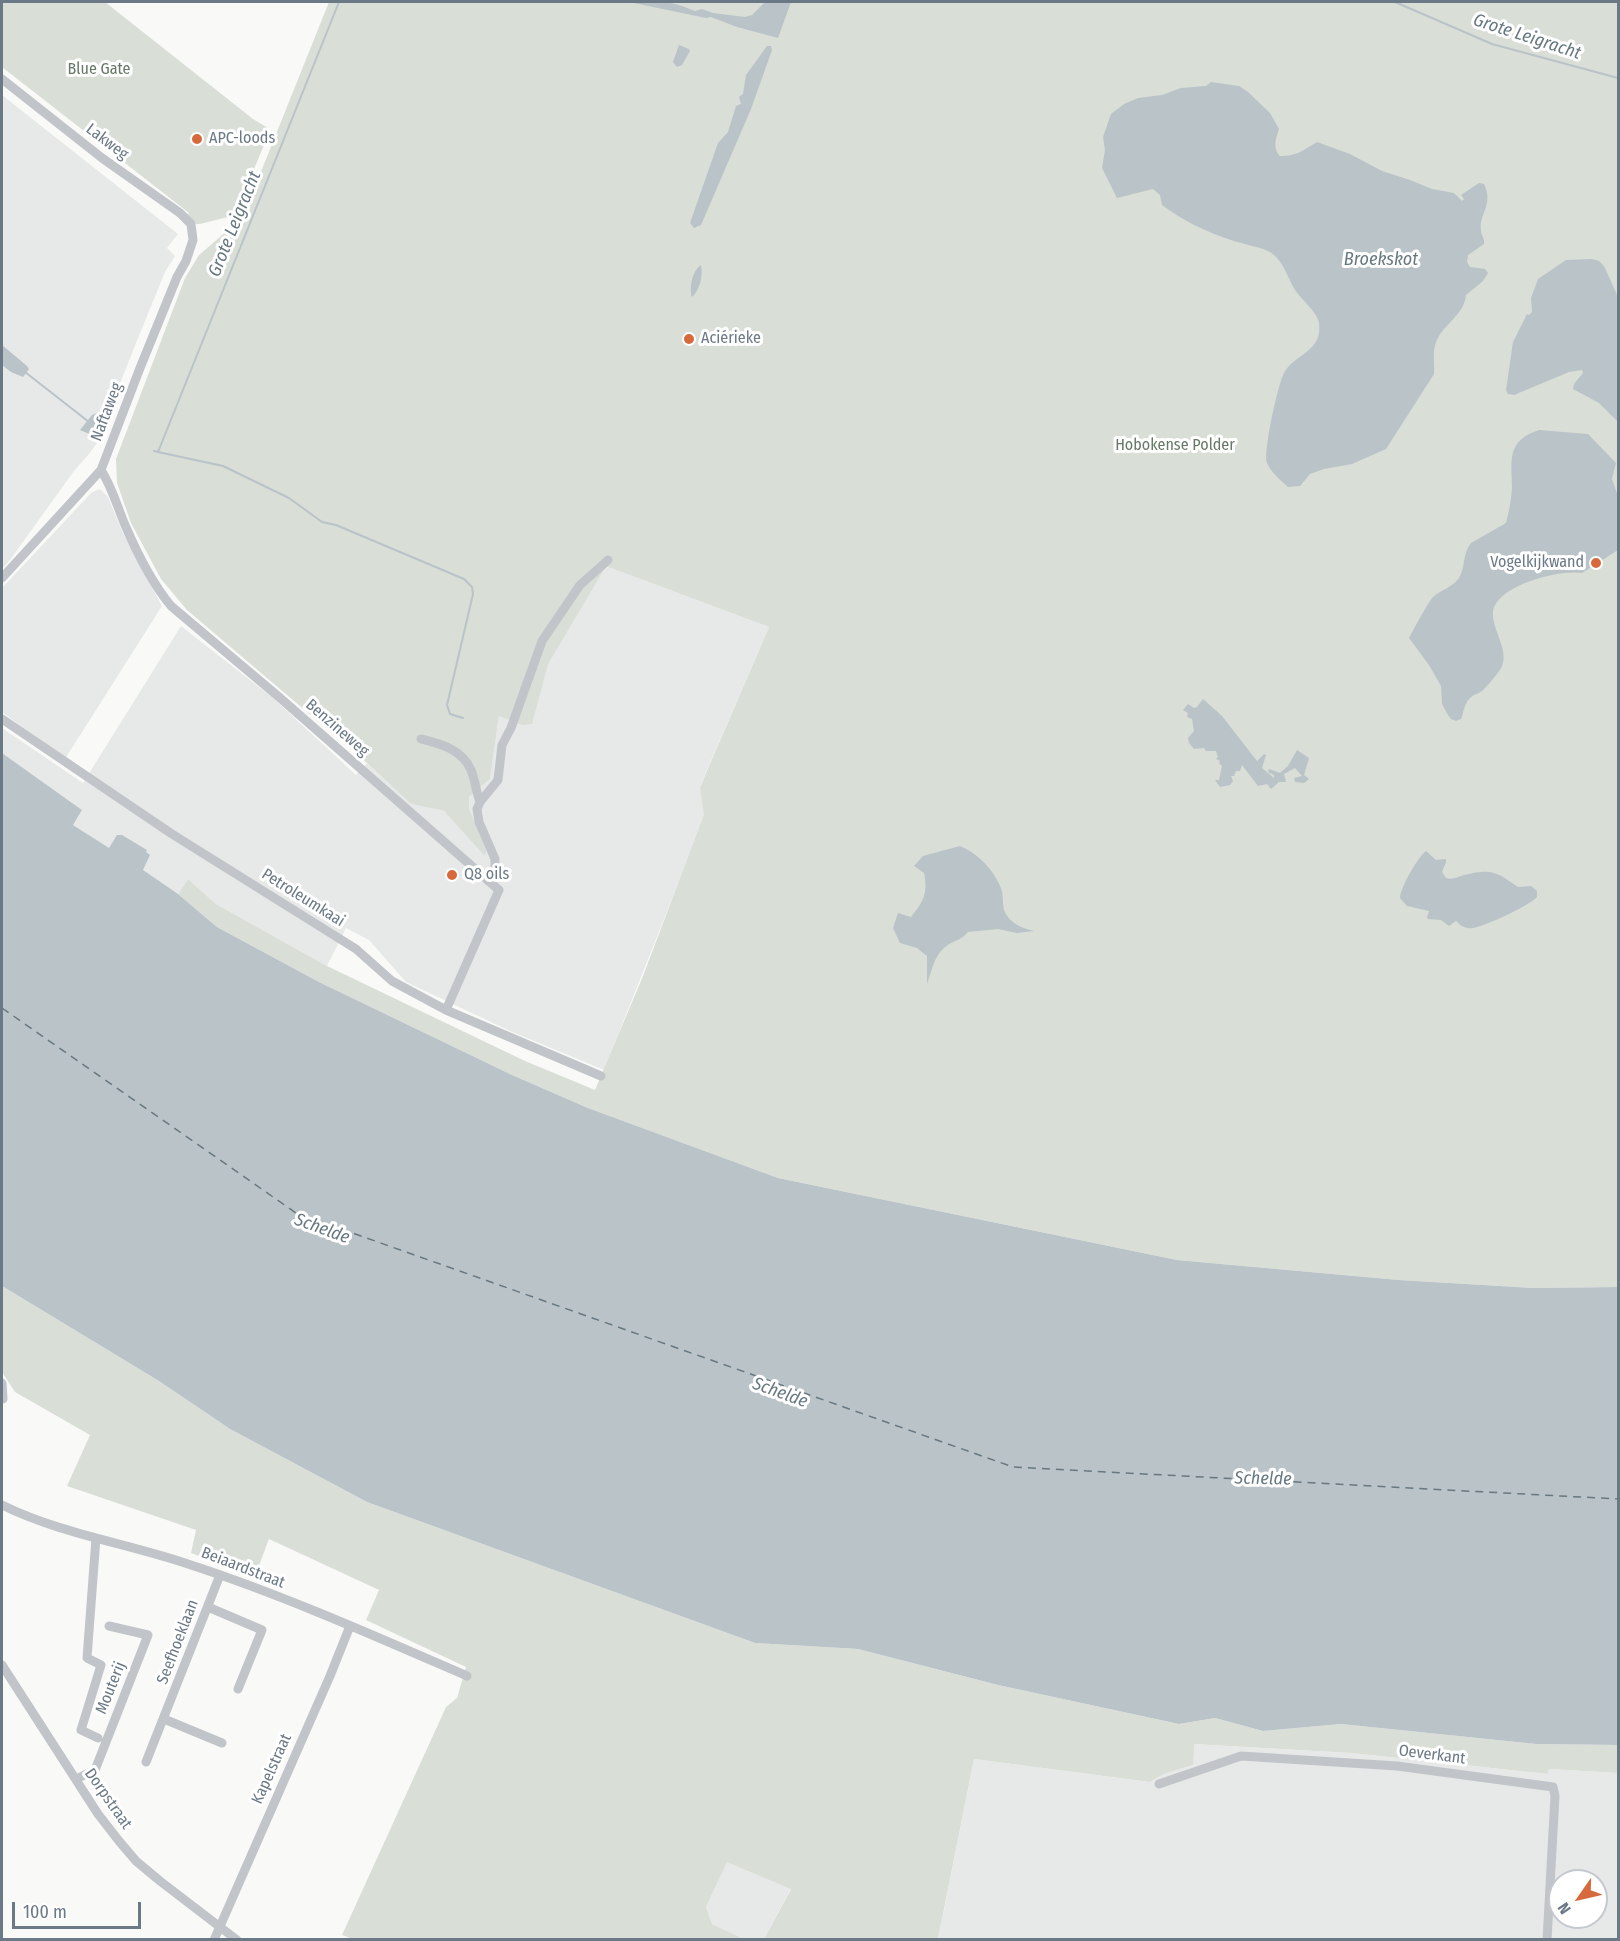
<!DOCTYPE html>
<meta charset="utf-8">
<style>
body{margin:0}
#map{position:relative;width:1620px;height:1941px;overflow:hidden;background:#f9faf8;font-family:"Fira Sans Condensed",sans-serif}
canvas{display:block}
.frame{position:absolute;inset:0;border:3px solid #6b7886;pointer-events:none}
.north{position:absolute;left:1548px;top:1869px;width:60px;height:60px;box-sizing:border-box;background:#fff;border:2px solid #c4c9cf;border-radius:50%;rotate:236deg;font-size:16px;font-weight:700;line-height:24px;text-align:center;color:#6b7886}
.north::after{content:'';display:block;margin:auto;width:21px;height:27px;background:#d66a3c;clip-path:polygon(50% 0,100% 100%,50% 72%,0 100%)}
.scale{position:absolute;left:12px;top:1902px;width:129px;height:27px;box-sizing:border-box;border:3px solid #6b7886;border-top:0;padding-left:8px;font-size:18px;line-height:21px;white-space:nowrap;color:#6b7886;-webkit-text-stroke:4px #fff;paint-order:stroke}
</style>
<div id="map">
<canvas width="1620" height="1941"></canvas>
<div class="frame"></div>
<div class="north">N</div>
<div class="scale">100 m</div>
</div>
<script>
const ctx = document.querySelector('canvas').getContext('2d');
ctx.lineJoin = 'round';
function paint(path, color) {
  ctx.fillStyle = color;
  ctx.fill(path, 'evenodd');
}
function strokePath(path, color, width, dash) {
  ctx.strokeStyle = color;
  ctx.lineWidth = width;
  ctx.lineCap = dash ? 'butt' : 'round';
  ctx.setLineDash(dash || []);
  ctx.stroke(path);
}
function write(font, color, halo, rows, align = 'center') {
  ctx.font = font + ' "Fira Sans Condensed",sans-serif';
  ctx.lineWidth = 6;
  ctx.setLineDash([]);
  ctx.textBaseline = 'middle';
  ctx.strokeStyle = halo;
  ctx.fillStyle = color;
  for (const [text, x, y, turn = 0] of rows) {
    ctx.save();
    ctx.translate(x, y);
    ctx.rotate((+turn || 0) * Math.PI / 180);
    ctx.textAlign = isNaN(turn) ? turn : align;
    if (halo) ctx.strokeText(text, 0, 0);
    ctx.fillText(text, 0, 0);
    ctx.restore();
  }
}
paint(new Path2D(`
 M 2,95 L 178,234 L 167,248 L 175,256 L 165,272 L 134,348 L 110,409 L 115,411 L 108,427 L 89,454 L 74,471 L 10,560 L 2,569 Z
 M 100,489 L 108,497 L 122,531 L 162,606 L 65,759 L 2,712 L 2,588 L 92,492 Z
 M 607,566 L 769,627 L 700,786 L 705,816 L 604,1070 L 510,1031 L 406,982 L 369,940 L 346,928 L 327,966 L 216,904 L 188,879 L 178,894 L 73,825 L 82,810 L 2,753 L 2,728 L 83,783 L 181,626 L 273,698 L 356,775 L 367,763 L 411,804 L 444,811 L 486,850 L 469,808 L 469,797 L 490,779 L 499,716 L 529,644 Z
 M 1193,1744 L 1351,1753 L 1548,1774 L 1549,1769 L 1618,1773 L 1618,1939 L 938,1940 L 974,1759 L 1150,1782 L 1164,1774 L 1193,1765 ZM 1560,1881 L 1596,1881 L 1596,1917 L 1560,1917 Z
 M 727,1861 L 791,1888 L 764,1939 L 744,1939 L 712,1924 L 706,1907 Z`), '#e7e9e8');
paint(new Path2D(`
 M 2,2 L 105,2 L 253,119 L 268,128 L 269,133 L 237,210 L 228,217 L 200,224 L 196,224 L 188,215 L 189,213 L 2,67 Z
 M 329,2 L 1618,2 L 1618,1287 L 1534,1288 L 1399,1280 L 1177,1260 L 778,1178 L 588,1108 L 512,1075 L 319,982 L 217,927 L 178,894 L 188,879 L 216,904 L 327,966 L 525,1061 L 595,1090 L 643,976 L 704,815 L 700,787 L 769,627 L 606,566 L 548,664 L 532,724 L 522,725 L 499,716 L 490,779 L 469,797 L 469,808 L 486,850 L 485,856 L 444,811 L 411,804 L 367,763 L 187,610 L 161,579 L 131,523 L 117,483 L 116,459 L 185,278 L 199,255 L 235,224 L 246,209 Z
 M 2,1286 L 159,1381 L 230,1429 L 367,1502 L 755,1643 L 858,1649 L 998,1685 L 1179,1724 L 1215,1718 L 1263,1731 L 1341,1724 L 1536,1744 L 1618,1745 L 1618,1773 L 1549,1769 L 1548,1774 L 1351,1753 L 1194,1744 L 1193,1765 L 1164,1774 L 1150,1782 L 974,1759 L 938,1939 L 764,1939 L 791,1889 L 727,1862 L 706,1907 L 712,1924 L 744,1939 L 353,1939 L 342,1935 L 446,1707 L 457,1698 L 466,1667 L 366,1620 L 379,1590 L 269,1539 L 255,1576 L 191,1553 L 196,1530 L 67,1486 L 90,1435 L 15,1392 L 2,1372 Z`), '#d9ded7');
paint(new Path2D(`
 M 629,2 C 657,1 670,0 695,11 L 702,9 L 713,13 L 745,17 L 752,15 L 765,2 L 791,2 L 778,38 L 737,27 L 711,17 L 706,18 Z
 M 679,45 L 689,49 L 690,51 L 682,65 L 677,67 L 673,62 Z
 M 767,46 L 771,46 L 772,50 L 751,109 L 701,225 L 694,228 L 690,223 L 718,143 L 728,132 L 736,106 L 741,104 L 739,97 L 743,94 L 746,75 Z
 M 1211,82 L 1239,86 L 1248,92 L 1270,113 L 1279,129 C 1276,138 1272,148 1280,156 C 1298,156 1303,150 1317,142 L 1350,154 L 1382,171 L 1410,180 L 1432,189 L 1454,193 L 1462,201 L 1464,199 L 1461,195 L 1479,183 L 1484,184 C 1494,205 1479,213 1481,230 C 1481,236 1485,238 1484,244 L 1468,255 L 1467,262 L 1470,267 L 1485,269 L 1488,273 L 1483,281 L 1466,295 C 1465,312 1447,323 1439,336 C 1431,349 1435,360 1434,374 L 1386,449 L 1352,464 L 1324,469 L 1310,474 L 1300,486 L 1288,487 C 1281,481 1270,471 1267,463 C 1263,452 1278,384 1284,373 C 1294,354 1323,352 1319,323 C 1318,313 1301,299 1295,290 C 1287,277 1284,261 1270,252 C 1261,247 1242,244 1231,240 C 1206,232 1182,220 1162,205 L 1160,195 L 1153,189 L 1117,198 L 1102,168 L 1105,150 L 1103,137 L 1111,114 L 1124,104 L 1138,98 L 1162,95 L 1181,88 L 1206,86 Z
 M 1592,259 L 1599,261 L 1604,266 L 1618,297 L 1618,422 L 1599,403 L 1573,389 L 1574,384 L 1583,373 L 1582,370 L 1569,372 L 1514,395 L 1508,394 L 1506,390 L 1513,342 L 1527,314 L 1529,315 L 1532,312 L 1531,298 L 1538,279 L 1566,260 Z
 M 701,265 C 703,276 700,290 692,297 C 689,288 692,271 701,265 Z
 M 2,345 L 27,366 L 29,369 L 23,377 L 11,372 L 2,365 Z
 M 99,412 L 111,413 L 105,430 L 92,435 L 80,430 L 92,415 Z
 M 1539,430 L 1588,434 L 1616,463 L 1612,479 L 1618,496 L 1618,550 L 1582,573 C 1560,569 1497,585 1493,611 C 1491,629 1509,649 1502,666 C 1501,670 1485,689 1482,691 C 1478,694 1474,694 1470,698 C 1464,704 1464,712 1461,719 L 1456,721 L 1451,719 L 1448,715 L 1442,704 L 1441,686 L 1429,665 L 1409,638 C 1412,632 1429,601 1433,597 C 1441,590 1453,587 1459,578 C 1466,566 1462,554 1471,543 L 1506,523 C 1509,512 1511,500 1512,489 C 1512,462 1505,441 1539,430 Z
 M 1203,699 L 1222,716 L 1257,761 L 1264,754 L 1266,755 L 1262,768 L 1274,778 L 1274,775 L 1268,772 L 1269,769 L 1280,773 L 1288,766 L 1297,750 L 1309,758 L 1304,775 L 1309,779 L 1304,783 L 1295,782 L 1294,778 L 1302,776 L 1295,768 L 1284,774 L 1286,782 L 1279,782 L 1271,789 L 1267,784 L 1258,786 L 1242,765 L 1240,771 L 1236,771 L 1234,776 L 1231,776 L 1233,781 L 1230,785 L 1220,787 L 1215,780 L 1219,780 L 1222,766 L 1219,763 L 1220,761 L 1216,759 L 1218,757 L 1216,751 L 1206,751 L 1204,748 L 1194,749 L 1189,743 L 1188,738 L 1194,731 L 1192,719 L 1187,717 L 1188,713 L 1183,710 L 1188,704 L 1194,708 L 1197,707 Z
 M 2,753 L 82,810 L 73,825 L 109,848 L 117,835 L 122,835 L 147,850 L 146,852 L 150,855 L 143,870 L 178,894 L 217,927 L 319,982 L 512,1075 L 588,1108 L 778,1178 L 1177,1260 L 1399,1280 L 1534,1288 L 1618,1287 L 1618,1745 L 1536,1744 L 1341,1724 L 1263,1731 L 1215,1718 L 1179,1724 L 998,1685 L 858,1649 L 755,1643 L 367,1502 L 230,1429 L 159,1381 L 2,1286 Z
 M 960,846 C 977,853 993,869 1000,886 C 1004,894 1002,902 1004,910 C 1009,923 1021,928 1034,931 L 1017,933 L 998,929 L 968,932 C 961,941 951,941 944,948 C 934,956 931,973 927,984 L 927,956 L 917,948 L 900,943 L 893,928 L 898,913 L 911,917 C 924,901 928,893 924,873 L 914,866 L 923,856 Z
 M 1426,851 L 1436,860 L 1446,859 L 1446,862 L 1442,872 L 1446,878 C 1453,880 1457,877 1464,875 C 1492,868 1497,872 1518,887 L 1531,886 L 1537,891 L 1537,897 C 1529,906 1485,926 1473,928 C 1465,929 1461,926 1456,921 L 1449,926 L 1441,920 L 1428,919 L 1427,917 L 1429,911 L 1407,906 L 1400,898 C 1400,888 1418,857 1426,851 Z`), '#bac3c8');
strokePath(new Path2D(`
 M 1395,2 L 1492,44 L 1618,78
 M 25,372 L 89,422
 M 154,451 L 158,452 L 339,2
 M 158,452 L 223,466 L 289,498 L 322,522 L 336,525 L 464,579 L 472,587 L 473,594 L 447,705 L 450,714 L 463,718`), '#bac3c8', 2);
strokePath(new Path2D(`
 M 2,1008 L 296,1213 L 1013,1467 L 1618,1499`), '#677881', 1.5, [8, 6]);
strokePath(new Path2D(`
 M 2,79 L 102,158 L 180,213 L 191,224 L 193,240 L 186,261 L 177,277 L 140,368 L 101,470 L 2,578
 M 101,470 C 112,487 117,506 125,525 C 137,553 152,583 171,606 L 279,697 L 499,890 L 446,1010
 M 2,719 L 172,834 L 356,949 L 392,981 L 446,1010 L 601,1076
 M 421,739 C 441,744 462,749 471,770 C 475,779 476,792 480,802
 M 488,881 L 495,872 L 495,859 L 479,822 L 477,809 L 480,802 L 498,780 L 502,745 L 511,728 L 542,641 L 580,585 L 608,560
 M 2,1383 L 3,1399
 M 2,1505 C 61,1534 126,1543 188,1564 C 283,1595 375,1636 467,1676
 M 96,1538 L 87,1658 L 101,1665 L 81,1730 L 98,1738
 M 208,1607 L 262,1630 L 238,1689
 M 2,1665 L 98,1814 L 119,1841 L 136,1861 L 160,1881 L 237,1940
 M 164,1719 L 222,1743
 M 146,1762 L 220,1575
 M 76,1779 L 95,1770 L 148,1635 L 109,1626
 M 1159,1784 L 1241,1756 L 1397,1766 L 1553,1787 L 1555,1796 L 1547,1940
 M 214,1940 L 330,1676 L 350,1626`), '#c1c5c9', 9);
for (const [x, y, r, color] of [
 [197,139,6,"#d66a3c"],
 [689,339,6,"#d66a3c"],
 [1596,563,6,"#d66a3c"],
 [452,875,6,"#d66a3c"]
]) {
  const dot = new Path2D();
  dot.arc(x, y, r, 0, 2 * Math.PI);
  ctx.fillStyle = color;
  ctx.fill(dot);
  strokePath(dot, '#fff', 2);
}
write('16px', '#677966', '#fff', [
 ["Blue Gate",99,70],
 ["Hobokense Polder",1175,446]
]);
write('16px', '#6b7886', '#fff', [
 ["APC-loods",209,139],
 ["Aciérieke",701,339],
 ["Vogelkijkwand",1584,563,"right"],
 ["Q8 oils",464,875]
], 'left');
write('16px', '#6b7886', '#fff', [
 ["Lakweg",107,142,37],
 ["Naftaweg",107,412,-69],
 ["Benzineweg",337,728,41],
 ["Petroleumkaai",303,898,32],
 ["Beiaardstraat",243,1568,21],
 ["Seefhoeklaan",178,1642,-69],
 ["Mouterij",111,1688,-68],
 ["Oeverkant",1432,1755,7],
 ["Kapelstraat",272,1769,-66],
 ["Dorpstraat",108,1799,55]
]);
write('italic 18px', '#677881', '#fff', [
 ["Grote Leigracht",1527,37,18],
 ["Grote Leigracht",235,224,-68],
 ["Broekskot",1381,260],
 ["Schelde",322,1229,20],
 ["Schelde",780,1393,20],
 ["Schelde",1263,1479,1]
]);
</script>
